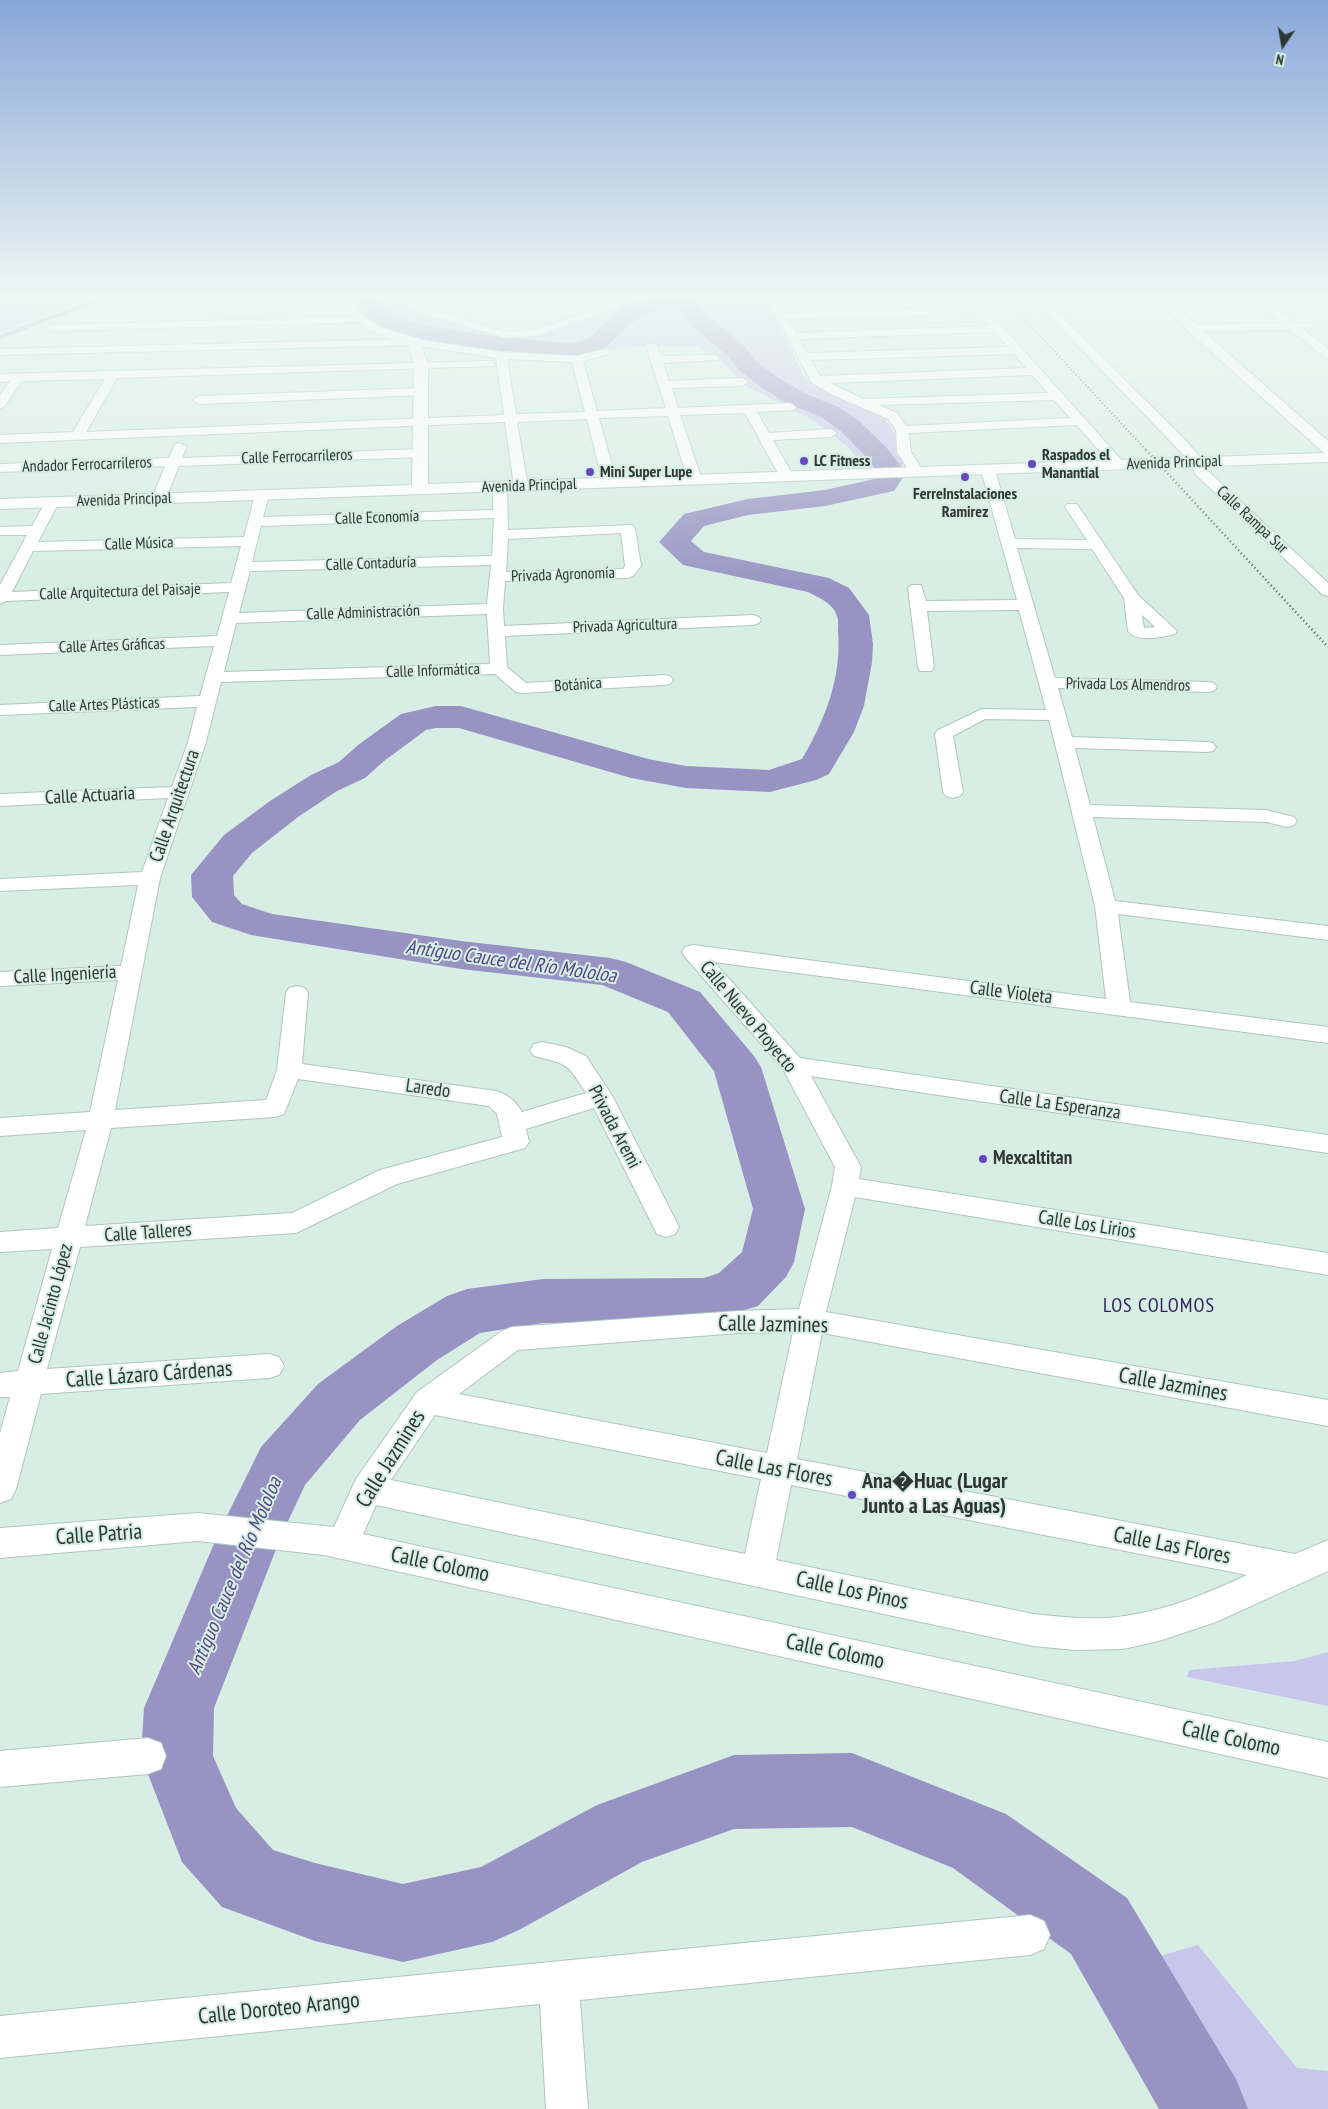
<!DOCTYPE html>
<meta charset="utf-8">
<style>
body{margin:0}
#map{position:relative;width:1328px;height:2109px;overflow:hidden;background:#d7eee4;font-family:"PT Sans Narrow",sans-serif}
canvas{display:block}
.north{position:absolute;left:1258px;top:20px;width:50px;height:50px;-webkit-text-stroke:4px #d7eee4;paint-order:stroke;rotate:192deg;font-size:14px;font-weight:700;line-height:20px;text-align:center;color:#2e3733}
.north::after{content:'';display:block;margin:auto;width:18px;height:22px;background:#2e3733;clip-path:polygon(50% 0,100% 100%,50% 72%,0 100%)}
</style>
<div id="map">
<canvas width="1328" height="2109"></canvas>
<div class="north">N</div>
</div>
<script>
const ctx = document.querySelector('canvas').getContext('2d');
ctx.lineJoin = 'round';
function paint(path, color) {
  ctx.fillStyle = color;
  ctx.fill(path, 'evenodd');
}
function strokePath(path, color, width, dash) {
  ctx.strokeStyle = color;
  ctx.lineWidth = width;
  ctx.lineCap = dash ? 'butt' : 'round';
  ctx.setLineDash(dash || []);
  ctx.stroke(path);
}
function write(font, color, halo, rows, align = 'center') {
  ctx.font = font + ' "PT Sans Narrow",sans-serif';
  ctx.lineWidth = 4;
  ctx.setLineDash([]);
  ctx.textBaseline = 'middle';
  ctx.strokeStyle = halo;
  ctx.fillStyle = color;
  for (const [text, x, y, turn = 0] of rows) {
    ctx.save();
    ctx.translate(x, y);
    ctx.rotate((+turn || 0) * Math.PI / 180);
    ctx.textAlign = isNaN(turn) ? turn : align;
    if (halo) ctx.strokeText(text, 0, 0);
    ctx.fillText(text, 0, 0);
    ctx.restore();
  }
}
paint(new Path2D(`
 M 0,295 L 99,295 L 0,332 Z
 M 143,295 L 225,295 L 225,297 L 131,300 Z
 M 362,295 L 387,295 L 409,304 L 405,307 L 501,337 L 517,339 L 656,295 L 764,295 L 806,380 L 880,415 L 891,426 L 895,435 L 896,454 L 905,463 L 902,466 L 865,467 L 848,447 L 813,420 L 742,384 L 718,356 L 692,345 L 630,347 L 569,356 L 497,350 L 422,339 L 393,330 L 366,317 L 346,299 Z
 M 1328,1652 L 1328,1706 L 1187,1677 L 1189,1670 L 1295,1661 Z
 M 1198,1945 L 1297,2068 L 1328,2071 L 1328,2109 L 1179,2109 L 1102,1973 Z`), '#c9c6eb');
strokePath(new Path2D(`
 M 0,337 L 112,295`), '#9893c3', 4);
paint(new Path2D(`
 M 353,295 L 374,295 L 388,314 L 416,324 L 490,336 L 567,343 L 578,342 L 589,338 L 614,314 L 626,307 L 650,300 L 676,297 L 696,303 L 707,315 L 745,347 L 756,361 L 780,379 L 806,394 L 839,407 L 859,421 L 886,447 L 906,473 L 894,491 L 825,506 L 748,515 L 704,526 L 691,541 L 704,552 L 829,578 L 849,588 L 869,615 L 873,644 L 872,662 L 864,706 L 854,732 L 829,774 L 816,780 L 770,792 L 686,788 L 631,778 L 459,728 L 436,728 L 426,730 L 384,761 L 365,778 L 337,791 L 298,817 L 252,853 L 233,876 L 234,895 L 242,904 L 272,914 L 461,941 L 610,958 L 626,962 L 700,992 L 754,1056 L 761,1067 L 805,1209 L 794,1262 L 786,1277 L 758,1306 L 704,1322 L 543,1323 L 480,1333 L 437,1360 L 360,1420 L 305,1485 L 282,1534 L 214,1708 L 213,1756 L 236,1808 L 273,1850 L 315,1863 L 403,1884 L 481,1867 L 597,1805 L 734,1755 L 852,1753 L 1006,1814 L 1127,1898 L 1236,2079 L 1248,2109 L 1159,2109 L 1071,1954 L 953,1868 L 852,1827 L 734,1829 L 642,1862 L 519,1930 L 492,1942 L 403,1962 L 315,1941 L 222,1907 L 182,1862 L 141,1756 L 144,1708 L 219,1532 L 261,1447 L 318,1384 L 397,1326 L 447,1296 L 467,1289 L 543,1279 L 704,1278 L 719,1273 L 742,1252 L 753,1209 L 714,1071 L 668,1012 L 602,985 L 461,969 L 251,935 L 212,922 L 192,897 L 191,875 L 224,835 L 270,801 L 311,775 L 339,762 L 358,745 L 401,714 L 436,706 L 461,706 L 648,759 L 686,766 L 769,770 L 802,759 C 825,720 842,677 838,631 C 838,627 839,621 837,616 C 833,603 819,598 808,592 L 683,565 L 659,542 L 684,514 L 748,499 L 825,490 L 874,479 L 878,473 L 868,459 L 841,431 L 821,417 L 788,404 L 764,389 L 740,371 L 729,357 L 691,325 L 682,311 L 675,309 L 660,310 L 642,317 L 630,324 L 605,348 L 582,356 L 567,357 L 490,350 L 440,343 L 402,334 L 372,324 Z`), '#9893c3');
const street = new Path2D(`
 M 330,295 L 347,295 L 350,298 L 345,301 L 112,307 L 107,304 L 112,301 Z
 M 390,295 L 420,298 L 461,295 L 441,302 L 423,305 L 422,307 L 506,332 L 534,330 L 637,295 L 653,295 L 535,336 L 506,338 L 417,312 L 412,308 L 412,304 L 398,301 Z
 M 765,295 L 864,295 L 859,298 L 778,301 L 785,313 L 973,307 L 963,295 L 974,295 L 1126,465 L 1119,469 L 1114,468 L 1077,425 L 909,433 L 911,452 L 924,472 L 917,476 L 912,475 L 897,452 L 896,430 L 888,419 L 833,395 L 812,383 ZM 978,313 L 990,326 L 796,333 L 788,319 ZM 995,332 L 1008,347 L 807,353 L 799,339 ZM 1014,354 L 1026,368 L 820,376 L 811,360 ZM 1032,375 L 1048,393 L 864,399 L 830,383 ZM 1054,400 L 1070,418 L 906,426 L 897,413 L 879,405 Z
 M 1029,295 L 1040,295 L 1187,442 L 1202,459 L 1206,469 L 1328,583 L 1328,596 L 1322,594 L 1195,474 L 1191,463 L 1177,448 Z
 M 1249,295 L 1261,295 L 1295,323 L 1313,324 L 1314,326 L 1313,328 L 1303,329 L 1328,349 L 1328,358 L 1324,357 L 1290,330 L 1192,331 L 1187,328 L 1192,325 L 1282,323 Z
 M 360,317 L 365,320 L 364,322 L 52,331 L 47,328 L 52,325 Z
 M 415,339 L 501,352 L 577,356 L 605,349 L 609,350 L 611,352 L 609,354 L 583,361 L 597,411 L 666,408 L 646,346 L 648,344 L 656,344 L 661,356 L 713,355 L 717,356 L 719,358 L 717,360 L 663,363 L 669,381 L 742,378 L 748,382 L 742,386 L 672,388 L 678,408 L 790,403 L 796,407 L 794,410 L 757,412 L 769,433 L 831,429 L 837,433 L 831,437 L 773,440 L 794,477 L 787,481 L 780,477 L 745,413 L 680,415 L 702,480 L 695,484 L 688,480 L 668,416 L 599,418 L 617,483 L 610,487 L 603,483 L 587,419 L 517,422 L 528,486 L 521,490 L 514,486 L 505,422 L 0,443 L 0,435 L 73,432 L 105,379 L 22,381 L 4,407 L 0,408 L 0,395 L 10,381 L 0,382 L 0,374 L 489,361 L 493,362 L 495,364 L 493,366 L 117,378 L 86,432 L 504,415 L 496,358 L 415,345 L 0,355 L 0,349 ZM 507,359 L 572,362 L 585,412 L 516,414 Z
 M 421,388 L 427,392 L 425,395 L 199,404 L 193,400 L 199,396 Z
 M 180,443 L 187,447 L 182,458 L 421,449 L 428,453 L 421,457 L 179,466 L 166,498 L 159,502 L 152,498 L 165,466 L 0,472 L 0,464 L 169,458 L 175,444 Z
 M 988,466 L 995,470 L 1015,539 L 1087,540 L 1065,507 L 1067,504 L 1077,504 L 1138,595 L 1177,631 L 1175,634 C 1163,637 1136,643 1128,631 L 1124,598 L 1092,549 L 1017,548 L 1055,678 L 1208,682 L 1214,683 L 1217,687 L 1214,691 L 1208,692 L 1058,688 L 1072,737 L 1207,742 L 1213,743 L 1216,747 L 1213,751 L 1207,752 L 1075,748 L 1090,805 L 1266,810 L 1294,817 L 1297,821 L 1294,825 L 1287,827 L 1266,822 L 1093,817 L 1115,901 L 1328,926 L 1328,940 L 1118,914 L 1130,1002 L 1328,1027 L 1328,1043 L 714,962 L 800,1058 L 1328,1135 L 1328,1153 L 811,1076 L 861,1167 L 859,1179 L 1328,1253 L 1328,1275 L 855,1197 L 826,1312 L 1328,1400 L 1328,1426 L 822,1333 L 797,1459 L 1295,1554 L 1328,1540 L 1328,1571 L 1216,1622 L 1159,1641 L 1123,1649 L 1076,1650 L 1033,1646 L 376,1505 L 363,1534 L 1328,1742 L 1328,1778 L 324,1555 L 198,1541 L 0,1558 L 0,1528 L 198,1513 L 334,1527 L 356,1479 L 417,1392 L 502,1331 L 512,1327 L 738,1311 L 799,1309 L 832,1186 L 835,1167 L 783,1069 L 685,957 L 682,952 L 685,947 L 693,945 L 1106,999 L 1095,906 L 1049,720 L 985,719 L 953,736 L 963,792 L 960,796 L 953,798 L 946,796 L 943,792 L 935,734 L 938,730 L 982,709 L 1046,710 L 1019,610 L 927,611 L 934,667 L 932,671 L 920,671 L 918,667 L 908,588 L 911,585 L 921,585 L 926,601 L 1017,600 L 981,470 ZM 1142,615 L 1155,627 L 1144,628 ZM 793,1332 L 767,1453 L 459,1394 L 518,1350 L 738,1333 ZM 435,1415 L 761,1479 L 745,1554 L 391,1480 ZM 791,1485 L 1247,1575 C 1208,1593 1168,1610 1125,1616 C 1095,1621 1063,1617 1033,1614 L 776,1560 Z
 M 500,483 L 507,487 L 508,530 L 633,525 L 635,528 L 641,566 L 633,576 L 628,578 L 505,581 L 503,609 L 504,626 L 753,615 L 759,617 L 761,620 L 759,623 L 753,625 L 505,636 L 507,667 L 526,683 L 664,675 L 670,676 L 673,680 L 670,684 L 664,685 L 522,693 L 516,692 L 495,674 L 221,682 L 206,742 L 160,878 L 115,1110 L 266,1100 L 277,1070 L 286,993 L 289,988 L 297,986 L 305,988 L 308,993 L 302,1064 L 496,1091 C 507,1094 516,1101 522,1112 L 586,1093 C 566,1062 569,1065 534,1056 L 530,1050 L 534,1044 L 542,1042 L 566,1047 L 586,1056 L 613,1097 L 679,1227 L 675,1234 L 666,1237 L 657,1234 L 594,1108 L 526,1129 L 529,1142 L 525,1148 L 397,1184 L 296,1233 L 80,1247 L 47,1369 L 269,1354 L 279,1357 L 284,1366 L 279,1375 L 269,1378 L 41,1394 L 16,1489 L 11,1499 L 0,1503 L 0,1433 L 10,1397 L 0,1397 L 0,1373 L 18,1371 L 52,1249 L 0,1252 L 0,1232 L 58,1228 L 86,1130 L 0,1136 L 0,1118 L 90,1112 L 118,980 L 0,986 L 0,972 L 121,966 L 138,885 L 0,891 L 0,879 L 142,872 L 168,798 L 0,806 L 0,794 L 172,787 L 188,742 L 197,707 L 0,715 L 0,705 L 200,696 L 214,646 L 0,655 L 0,645 L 217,636 L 229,592 L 6,601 L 0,604 L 0,585 L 27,535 L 0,535 L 0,527 L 32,526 L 47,499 L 52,498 L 59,502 L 38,542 L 244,537 L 255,495 L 262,491 L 269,495 L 263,517 L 493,510 L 493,487 ZM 494,518 L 492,556 L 252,562 L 261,526 ZM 621,533 L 625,566 L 623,569 L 506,572 L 508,539 ZM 241,546 L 231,583 L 12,592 L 33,551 ZM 491,565 L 487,604 L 239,613 L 250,571 ZM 487,614 L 490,664 L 224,672 L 236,623 ZM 298,1079 L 489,1106 L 497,1114 L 502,1137 L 380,1170 L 292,1213 L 85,1226 L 111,1128 L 275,1117 L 284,1114 Z
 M 148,1738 L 161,1743 L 166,1756 L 161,1769 L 148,1774 L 0,1787 L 0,1751 Z
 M 1030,1915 L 1044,1921 L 1050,1935 L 1044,1949 L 1030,1955 L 580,2000 L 588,2109 L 546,2109 L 540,2004 L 0,2058 L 0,2016 Z`);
const secondary = new Path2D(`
 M 341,295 L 363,295 L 352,300 C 363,326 395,332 420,339 L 421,342 L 428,366 L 428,484 L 1324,453 L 1188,331 L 1154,295 L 1167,295 L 1196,325 L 1328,441 L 1328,462 L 0,509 L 0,499 L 412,485 L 414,366 L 409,344 C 380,335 352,328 339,298 Z`);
strokePath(street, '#b0c6bd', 2);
strokePath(secondary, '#b0c6bd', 2);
paint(street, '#fff');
paint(secondary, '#fff');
strokePath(new Path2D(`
 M 1002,295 L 1147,451`), '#4a5550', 2, [1, 2.5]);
strokePath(new Path2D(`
 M 1146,450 L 1328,647`), '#4a5550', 2.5, [1, 3]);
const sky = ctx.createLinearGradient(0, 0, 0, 591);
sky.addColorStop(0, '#88a7d9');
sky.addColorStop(0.5, '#edf7f3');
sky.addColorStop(1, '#edf7f300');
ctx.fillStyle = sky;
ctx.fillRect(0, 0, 1328, 591);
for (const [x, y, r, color] of [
 [804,461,5,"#6548c1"],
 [1032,464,5,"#6548c1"],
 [590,472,5,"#6548c1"],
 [965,477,5,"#6548c1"],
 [983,1159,5,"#6548c1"],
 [852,1495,5,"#6548c1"]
]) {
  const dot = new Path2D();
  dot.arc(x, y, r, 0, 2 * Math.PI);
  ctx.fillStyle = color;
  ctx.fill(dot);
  strokePath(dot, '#d7eee4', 2);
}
write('bold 16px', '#2e3733', '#d7eee4', [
 ["Raspados el",1042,455],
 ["Manantial",1042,473],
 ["LC Fitness",814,461],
 ["Mini Super Lupe",600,472],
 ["FerreInstalaciones",965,494,"center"],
 ["Ramirez",965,512,"center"]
], 'left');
write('16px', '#2e3733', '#d7eee4', [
 ["Calle Ferrocarrileros",297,457,-2],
 ["Avenida Principal",1174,463,-2],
 ["Andador Ferrocarrileros",87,465,-2],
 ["Avenida Principal",529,486,-2],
 ["Avenida Principal",124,500,-2],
 ["Calle Economía",377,518,-2],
 ["Calle Rampa Sur",1252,520,43],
 ["Calle Música",139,544,-2],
 ["Calle Contaduría",371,564,-2],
 ["Privada Agronomía",563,575,-2],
 ["Calle Arquitectura del Paisaje",120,592,-2],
 ["Calle Administración",363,613,-2],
 ["Privada Agricultura",625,626,-2],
 ["Calle Artes Gráficas",112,646,-2],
 ["Calle Informática",433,671,-2],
 ["Botánica",578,685,-4],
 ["Privada Los Almendros",1128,685,1],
 ["Calle Artes Plásticas",104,705,-2]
]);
write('19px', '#2e3733', '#d7eee4', [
 ["Calle Actuaria",90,796,-3],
 ["Calle Arquitectura",175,806,-71],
 ["Calle Ingeniería",65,975,-3],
 ["Calle Violeta",1011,993,7],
 ["Calle Nuevo Proyecto",748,1017,50],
 ["Laredo",428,1089,8],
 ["Calle La Esperanza",1060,1105,8],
 ["Privada Aremi",614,1127,62],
 ["Calle Los Lirios",1087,1225,9],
 ["Calle Talleres",148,1233,-4],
 ["Calle Jacinto López",51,1304,-75]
]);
write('bold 19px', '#2e3733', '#d7eee4', [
 ["Mexcaltitan",993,1159]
], 'left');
write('italic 20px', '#514786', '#d7eee4', [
 ["Antiguo Cauce del Río Mololoa",511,962,8],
 ["Antiguo Cauce del Río Mololoa",235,1576,-67]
]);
ctx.letterSpacing = '1px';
write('20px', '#30235e', '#d7eee4', [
 ["LOS COLOMOS",1159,1306]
]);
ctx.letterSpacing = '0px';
write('22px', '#2e3733', '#d7eee4', [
 ["Calle Jazmines",773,1325,1],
 ["Calle Lázaro Cárdenas",149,1375,-4],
 ["Calle Jazmines",1173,1385,10],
 ["Calle Jazmines",391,1459,-58],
 ["Calle Las Flores",774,1469,11],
 ["Calle Patria",99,1535,-4],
 ["Calle Las Flores",1172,1546,11],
 ["Calle Colomo",440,1565,12],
 ["Calle Los Pinos",852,1591,12],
 ["Calle Colomo",835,1652,12],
 ["Calle Colomo",1231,1739,12],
 ["Calle Doroteo Arango",279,2009,-6]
]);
write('bold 22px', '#2e3733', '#d7eee4', [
 ["Ana�Huac (Lugar",862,1482],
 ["Junto a Las Aguas)",862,1507]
], 'left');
</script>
